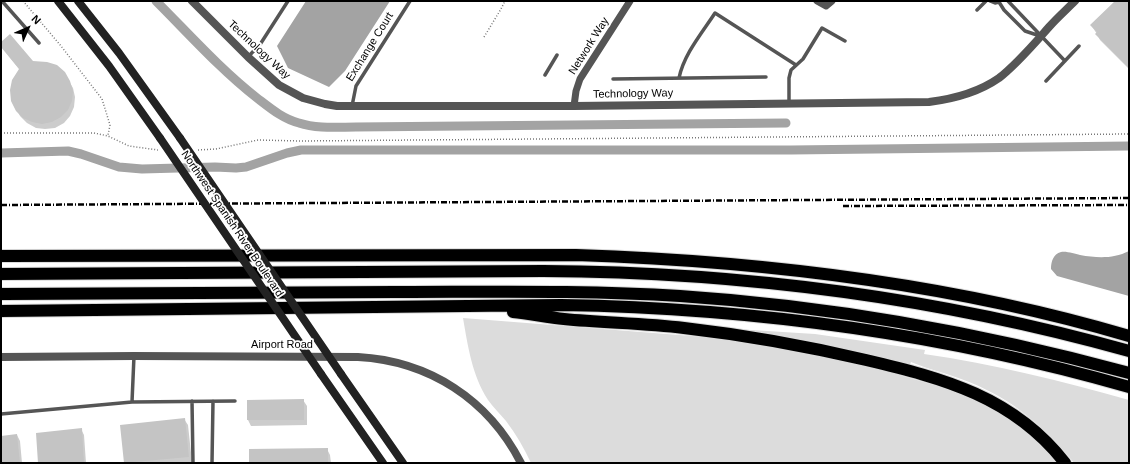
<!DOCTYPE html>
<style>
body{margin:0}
#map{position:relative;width:1130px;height:464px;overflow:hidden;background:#fff;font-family:Arial,sans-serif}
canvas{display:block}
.frame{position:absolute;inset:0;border:2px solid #000;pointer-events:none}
.north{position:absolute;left:8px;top:8px;width:40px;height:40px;-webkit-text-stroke:3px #fff;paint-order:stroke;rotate:45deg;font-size:11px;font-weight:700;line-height:16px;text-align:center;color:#000}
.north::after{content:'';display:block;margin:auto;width:14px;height:18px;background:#000;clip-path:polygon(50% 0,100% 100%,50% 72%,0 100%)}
</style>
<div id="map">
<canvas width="1130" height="464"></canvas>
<div class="frame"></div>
<div class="north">N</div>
</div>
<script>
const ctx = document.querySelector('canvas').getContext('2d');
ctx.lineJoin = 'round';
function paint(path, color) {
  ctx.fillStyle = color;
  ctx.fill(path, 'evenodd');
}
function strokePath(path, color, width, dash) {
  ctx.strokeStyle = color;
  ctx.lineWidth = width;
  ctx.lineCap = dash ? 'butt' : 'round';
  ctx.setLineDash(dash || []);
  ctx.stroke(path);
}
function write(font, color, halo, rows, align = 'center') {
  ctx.font = font + ' Arial,sans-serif';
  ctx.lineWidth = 3.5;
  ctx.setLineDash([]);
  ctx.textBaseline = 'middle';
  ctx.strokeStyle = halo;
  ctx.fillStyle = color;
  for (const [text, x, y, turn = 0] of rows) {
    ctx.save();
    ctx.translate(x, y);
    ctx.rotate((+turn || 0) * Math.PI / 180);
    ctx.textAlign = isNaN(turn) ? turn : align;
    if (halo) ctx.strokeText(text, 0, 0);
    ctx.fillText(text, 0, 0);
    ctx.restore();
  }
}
paint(new Path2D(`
 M 463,318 L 730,339 L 868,366 L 962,393 L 995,408 L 1020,425 L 1047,449 L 1058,463 L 531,463 C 524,448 516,434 506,421 C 500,414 493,407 488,400 C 472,375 468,347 463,318 Z
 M 735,329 L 815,334 L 925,350 L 924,354 C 994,364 1062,381 1129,400 L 1129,463 L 1074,463 C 1045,427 1012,399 969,382 C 950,374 930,370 911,362 L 909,367 L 734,331 Z`), '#dcdcdc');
paint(new Path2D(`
 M 306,1 L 390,1 L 345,71 L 329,87 L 288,68 L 277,46 Z
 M 1129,251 L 1129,296 L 1057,276 L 1051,269 C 1051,262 1053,254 1061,252 C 1067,251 1075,254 1080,255 C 1097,258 1113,259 1129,251 Z`), '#a3a3a3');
paint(new Path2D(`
 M 1116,1 L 1129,1 L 1129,69 L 1100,40 L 1097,34 L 1091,25 Z
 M 1,43 L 32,62 L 64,73 L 73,88 L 75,97 L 74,107 L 70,116 L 64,123 L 55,128 L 45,129 L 36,128 L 27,123 L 20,116 L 17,110 L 20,70 L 3,49 Z
 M 303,400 L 307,406 L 307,425 L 251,426 L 248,420 Z
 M 184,419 L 188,425 L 192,462 L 125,463 L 121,426 Z
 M 81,429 L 84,435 L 86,463 L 39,463 Z
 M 17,435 L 20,441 L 22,463 L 1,463 L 1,437 Z
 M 327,449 L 330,455 L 331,463 L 250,463 Z`), '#0003');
strokePath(new Path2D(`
 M 156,1 C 189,34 220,69 257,98 C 270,108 283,119 299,123 C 317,129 338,127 356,127 L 786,123
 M 1,153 L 68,151 L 81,154 L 119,167 L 142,169 L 215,167 L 236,168 L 246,167 L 287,153 L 301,150 L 791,150 L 1129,146`), '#a3a3a3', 9);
paint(new Path2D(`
 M 1115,1 L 1129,1 L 1129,68 L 1095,34 L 1097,32 L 1090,25 Z
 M 10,34 L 33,61 L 47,62 L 57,65 L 65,72 L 70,81 L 73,91 L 72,101 L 68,110 L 61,117 L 52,122 L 42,124 L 32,122 L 23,118 L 16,111 L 11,101 L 10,90 L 12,80 L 19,69 L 1,47 L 1,42 Z
 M 304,399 L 304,420 L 247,420 L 247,400 Z
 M 185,418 L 189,457 L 124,463 L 120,425 Z
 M 82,428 L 84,463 L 38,463 L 36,433 Z
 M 17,434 L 20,463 L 1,463 L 1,436 Z
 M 328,448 L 328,463 L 249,463 L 249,449 Z`), '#c4c4c4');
const motorway = new Path2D(`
 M 1,256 L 576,255 C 763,261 950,283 1129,336
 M 1,274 L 543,271 C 742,272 936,297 1129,351
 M 1,294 C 132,293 263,293 395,292 C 490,292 585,290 680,296 C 832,306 982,333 1129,373
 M 1,311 L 561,305 C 753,308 944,334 1129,387
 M 513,312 C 530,314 547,317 564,319 C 604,323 644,323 684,328 C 745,335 806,346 866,360 C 943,378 1014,397 1065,463`);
strokePath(motorway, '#dbdbdb', 14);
strokePath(new Path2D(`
 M 23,1 L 61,46 L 102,99 L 110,125 L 108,135
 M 484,37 L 501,9 L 505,1
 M 1,133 L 94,133 L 108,136 L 129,146 L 158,150
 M 198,150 L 216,149 L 258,140 L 300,141 L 1129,134`), '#777', 1.5, [1, 2]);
strokePath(new Path2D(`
 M 2,1 L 39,43
 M 990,1 L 995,3 L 999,2
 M 1008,1 L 1065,61
 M 999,2 L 1004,10 L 1025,31 L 1040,36
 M 977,10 L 986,1
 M 248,57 L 261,43 L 288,1
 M 545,75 L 557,55
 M 679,78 C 684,54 702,33 715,13 L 796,65
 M 613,79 L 766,77
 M 1046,81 L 1079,46
 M 789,103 L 789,78 L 791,70 L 803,59 L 822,28 L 845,41
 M 352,106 L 356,86 L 410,1
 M 192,401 L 193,463
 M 132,402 L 134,356
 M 1,414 L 132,402 L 235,401
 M 212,463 L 213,401`), '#555', 3.5);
strokePath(new Path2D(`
 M 817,1 L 826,6 L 832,1
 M 574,106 L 576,91 L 580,79 L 630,1`), '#555', 7);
strokePath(new Path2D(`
 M 192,1 L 248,57 L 279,85 L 303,98 L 325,104 L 337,106 L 574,106 L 929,102 C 953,99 979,92 999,78 C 1017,64 1033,45 1049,27 C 1057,18 1066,10 1075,1
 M 1,357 L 134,356 L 358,357 C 429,361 488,399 521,463`), '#555', 8);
strokePath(new Path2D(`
 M 58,1 L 109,66 L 160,138
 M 78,1 L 119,53 L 180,138
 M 321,374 L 383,463
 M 341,374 L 403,463`), '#222', 8);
strokePath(motorway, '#000', 12);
strokePath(new Path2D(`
 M 1,205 L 1129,198
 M 843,206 L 1129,205`), '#000', 2.5, [6, 2, 1, 2]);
strokePath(new Path2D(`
 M 160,138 L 321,374
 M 180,138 L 341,374`), '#222', 8);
write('11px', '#000', '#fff', [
 ["Network Way",589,46,-58],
 ["Exchange Court",370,47,-58],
 ["Technology Way",259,50,43],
 ["Technology Way",633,94,-1],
 ["Northwest Spanish River Boulevard",232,224,56],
 ["Airport Road",282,345]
]);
</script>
